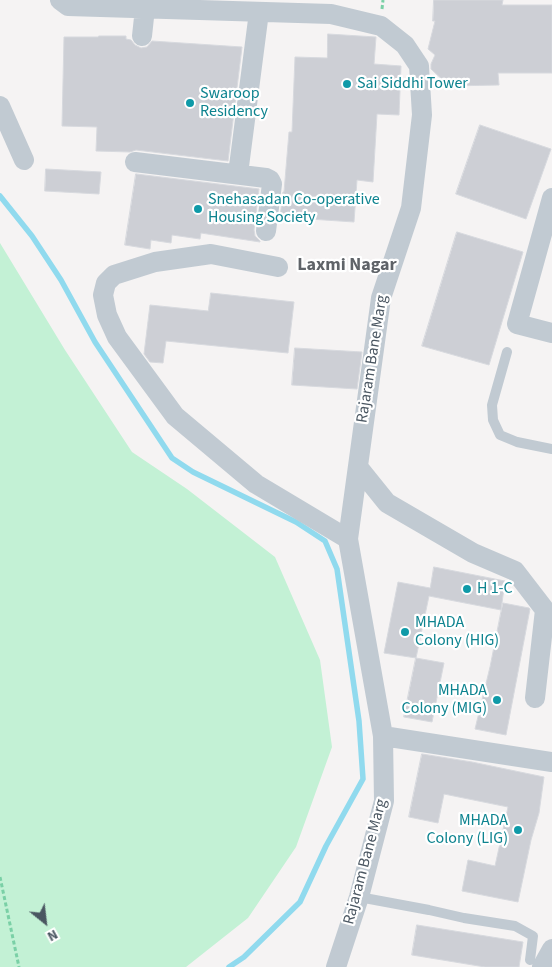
<!DOCTYPE html>
<style>
body{margin:0}
#map{position:relative;width:552px;height:967px;overflow:hidden;background:#f5f3f3;font-family:"Source Sans 3",sans-serif}
canvas{display:block}
.north{position:absolute;left:20px;top:897px;width:50px;height:50px;-webkit-text-stroke:4px #fff;paint-order:stroke;rotate:151deg;font-size:14px;font-weight:700;line-height:20px;text-align:center;color:#4a5661}
.north::after{content:'';display:block;margin:auto;width:18px;height:22px;background:#4a5661;clip-path:polygon(50% 0,100% 100%,50% 72%,0 100%)}
</style>
<div id="map">
<canvas width="552" height="967"></canvas>
<div class="north">N</div>
</div>
<script>
const ctx = document.querySelector('canvas').getContext('2d');
ctx.lineJoin = 'round';
function paint(path, color) {
  ctx.fillStyle = color;
  ctx.fill(path, 'evenodd');
}
function strokePath(path, color, width, dash) {
  ctx.strokeStyle = color;
  ctx.lineWidth = width;
  ctx.lineCap = dash ? 'butt' : 'round';
  ctx.setLineDash(dash || []);
  ctx.stroke(path);
}
function write(font, color, halo, rows, align = 'center') {
  ctx.font = font + ' "Source Sans 3",sans-serif';
  ctx.lineWidth = 4.5;
  ctx.setLineDash([]);
  ctx.textBaseline = 'middle';
  ctx.strokeStyle = halo;
  ctx.fillStyle = color;
  for (const [text, x, y, turn = 0] of rows) {
    ctx.save();
    ctx.translate(x, y);
    ctx.rotate((+turn || 0) * Math.PI / 180);
    ctx.textAlign = isNaN(turn) ? turn : align;
    if (halo) ctx.strokeText(text, 0, 0);
    ctx.fillText(text, 0, 0);
    ctx.restore();
  }
}
paint(new Path2D(`
 M 0,243 L 65,350 L 132,452 L 187,489 L 275,557 L 320,660 L 332,747 L 296,847 L 248,918 L 186,967 L 0,967 Z`), '#c3f1d5');
strokePath(new Path2D(`
 M 0,196 L 32,236 L 61,280 L 95,342 L 172,458 L 193,472 L 296,522 L 325,541 L 337,569 L 359,721 L 363,779 L 326,846 L 300,902 L 244,957 L 229,967`), '#90daee', 5.5);
const building = new Path2D(`
 M 434,0 L 503,0 L 502,5 L 552,5 L 552,73 L 498,73 L 499,85 L 449,86 L 431,69 L 431,64 L 435,55 L 428,49 L 435,21 L 433,21 Z
 M 328,34 L 376,37 L 374,64 L 401,66 L 399,115 L 377,114 L 373,182 L 357,180 L 354,222 L 280,217 L 283,192 L 284,192 L 289,132 L 292,132 L 295,57 L 327,58 Z
 M 99,36 L 126,36 L 126,39 L 131,40 L 135,45 L 141,48 L 147,47 L 152,41 L 242,47 L 228,161 L 136,150 L 130,152 L 96,151 L 97,127 L 62,126 L 64,37 L 98,37 Z
 M 480,125 L 551,149 L 526,219 L 456,194 Z
 M 46,169 L 101,172 L 99,194 L 45,191 Z
 M 136,174 L 259,189 L 254,230 L 255,236 L 260,241 L 260,242 L 201,233 L 200,239 L 172,235 L 171,243 L 151,240 L 150,249 L 125,245 Z
 M 457,232 L 523,252 L 489,365 L 422,346 Z
 M 211,293 L 294,302 L 288,353 L 166,341 L 163,363 L 150,362 L 144,354 L 150,305 L 208,311 Z
 M 295,348 L 362,352 L 357,389 L 292,385 Z
 M 434,567 L 505,581 L 501,610 L 429,596 L 416,658 L 384,653 L 398,582 L 430,588 Z
 M 503,603 L 529,608 L 530,609 L 506,735 L 475,729 L 490,667 Z
 M 416,658 L 444,663 L 432,722 L 404,717 Z
 M 422,754 L 472,762 L 544,777 L 539,813 L 531,840 L 518,902 L 462,891 L 468,860 L 495,866 L 508,807 L 444,794 L 438,823 L 409,817 Z
 M 417,925 L 523,942 L 519,967 L 485,967 L 412,955 Z`);
paint(building, '#cdcfd5');
strokePath(building, '#d7d9de', 1);
strokePath(new Path2D(`
 M 382,9 L 383,0
 M 0,877 L 19,967`), '#7ad0a6', 3, [4, 2.5]);
strokePath(new Path2D(`
 M 507,352 L 492,405 L 493,420 L 500,435 L 517,442 L 552,449
 M 359,897 L 429,910 L 464,918 L 515,926 L 533,936 L 530,960`), '#c1cad2', 10);
strokePath(new Path2D(`
 M 60,0 L 68,6 L 331,14 L 381,26 L 405,45 L 419,66 L 422,115 L 411,208 L 381,298 L 348,539 L 383,736 L 384,801 L 359,897 L 336,967
 M 142,36 L 145,8
 M 0,106 L 24,160
 M 135,162 L 266,178 L 270,180 L 272,184 L 266,231
 M 238,174 L 259,12
 M 552,198 L 517,324 L 552,333
 M 278,267 L 211,254 L 155,262 L 114,275 L 106,283 L 103,295 L 107,315 L 117,337 L 175,416 L 256,484 L 348,539
 M 358,467 L 387,503 L 473,553 L 515,571 L 545,610 L 535,698
 M 383,736 L 552,762
 M 542,967 L 552,949`), '#c1cad2', 20);
for (const [x, y, r, color] of [
 [347,84,5,"#0f9aa8"],
 [190,103,5,"#0f9aa8"],
 [198,209,5,"#0f9aa8"],
 [467,589,5,"#0f9aa8"],
 [405,632,5,"#0f9aa8"],
 [497,700,5,"#0f9aa8"],
 [518,830,5,"#0f9aa8"]
]) {
  const dot = new Path2D();
  dot.arc(x, y, r, 0, 2 * Math.PI);
  ctx.fillStyle = color;
  ctx.fill(dot);
  strokePath(dot, '#fff', 2);
}
write('16px', '#0d838f', '#fff', [
 ["Sai Siddhi Tower",357,84],
 ["Swaroop",200,94],
 ["Residency",200,112],
 ["Snehasadan Co-operative",208,200],
 ["Housing Society",208,218],
 ["H 1-C",477,589],
 ["MHADA",415,623],
 ["Colony (HIG)",415,641],
 ["MHADA",487,691,"right"],
 ["Colony (MIG)",487,709,"right"],
 ["MHADA",508,821,"right"],
 ["Colony (LIG)",508,839,"right"]
], 'left');
write('16px', '#4a5661', '#fff', [
 ["Rajaram Bane Marg",373,359,-81],
 ["Rajaram Bane Marg",366,862,-75]
]);
write('bold 18px', '#5f6368', '#fff', [
 ["Laxmi Nagar",347,266]
]);
</script>
